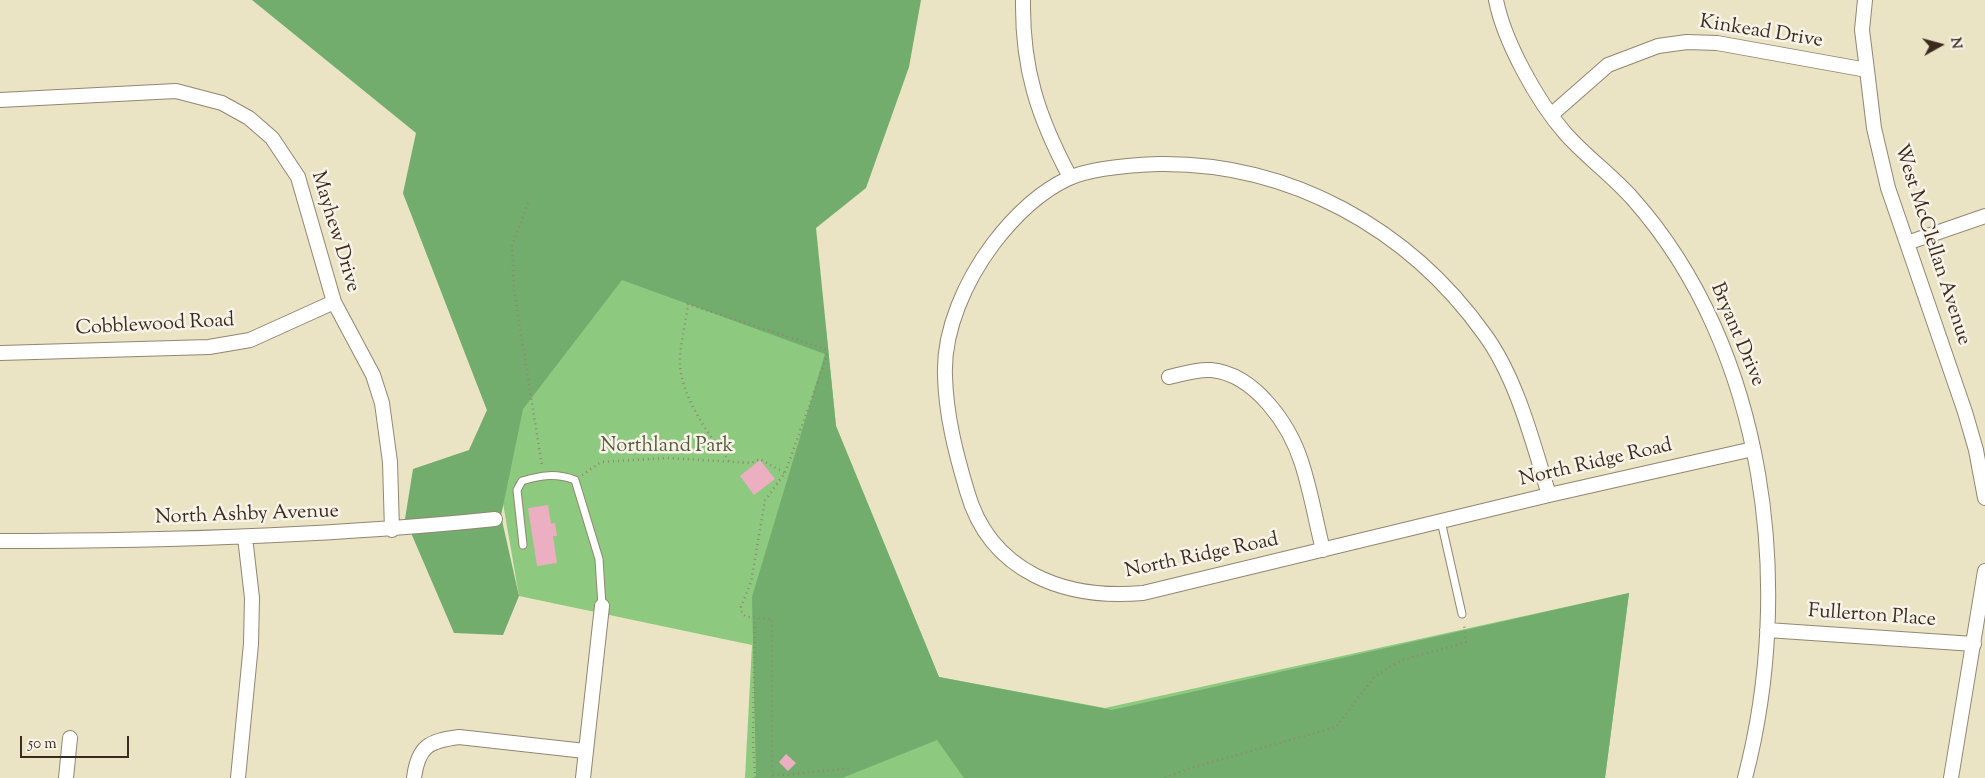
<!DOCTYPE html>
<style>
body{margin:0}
#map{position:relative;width:1985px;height:778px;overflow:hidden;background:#eae3c4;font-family:"Sorts Mill Goudy",serif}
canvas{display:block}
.north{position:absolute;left:1915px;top:20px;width:50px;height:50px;-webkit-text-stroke:4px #f7f3e8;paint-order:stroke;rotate:83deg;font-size:14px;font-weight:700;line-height:20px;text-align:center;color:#3b2a1e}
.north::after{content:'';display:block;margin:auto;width:18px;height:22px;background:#3b2a1e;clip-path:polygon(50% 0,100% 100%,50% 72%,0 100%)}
.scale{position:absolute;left:20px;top:736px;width:109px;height:22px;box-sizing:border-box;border:2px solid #3b2a1e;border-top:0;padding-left:6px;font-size:15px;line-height:18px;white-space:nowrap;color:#3b2a1e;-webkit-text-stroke:4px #f7f3e8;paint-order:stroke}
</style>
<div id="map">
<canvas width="1985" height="778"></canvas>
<div class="north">N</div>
<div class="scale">50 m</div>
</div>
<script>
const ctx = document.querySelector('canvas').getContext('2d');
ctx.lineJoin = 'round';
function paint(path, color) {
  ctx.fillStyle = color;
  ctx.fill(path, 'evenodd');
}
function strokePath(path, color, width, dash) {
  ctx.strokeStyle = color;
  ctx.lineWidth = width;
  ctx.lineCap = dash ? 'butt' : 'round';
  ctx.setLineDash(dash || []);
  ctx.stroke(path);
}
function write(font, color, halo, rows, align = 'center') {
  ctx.font = font + ' "Sorts Mill Goudy",serif';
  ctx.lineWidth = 5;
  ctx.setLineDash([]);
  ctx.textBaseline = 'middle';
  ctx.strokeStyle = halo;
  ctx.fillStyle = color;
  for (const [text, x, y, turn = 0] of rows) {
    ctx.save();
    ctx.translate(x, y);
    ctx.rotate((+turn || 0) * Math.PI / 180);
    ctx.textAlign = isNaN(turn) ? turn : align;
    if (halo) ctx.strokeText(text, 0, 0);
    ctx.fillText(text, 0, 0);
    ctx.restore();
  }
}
paint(new Path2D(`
 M 403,193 L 826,329 L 836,426 L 939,677 L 1105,708 L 1629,593 L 1605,778 L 745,778 L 752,645 L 519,596 L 487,410 Z`), '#8dc97e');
paint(new Path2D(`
 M 252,0 L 921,0 L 909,67 L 866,188 L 816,228 L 836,426 L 939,677 L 1112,710 L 1629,593 L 1605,778 L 964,778 L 937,740 L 842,778 L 756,778 L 752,597 L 825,354 L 622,280 L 523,409 L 501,516 L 519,596 L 503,635 L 454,633 L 405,519 L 413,469 L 469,450 L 487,410 L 403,193 L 416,133 Z`), '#72ad6d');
paint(new Path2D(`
 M 760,460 L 775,479 L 754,495 L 740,476 Z
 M 548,505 L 551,524 L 555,523 L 557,536 L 553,536 L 557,563 L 537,566 L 528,508 Z
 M 786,754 L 796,763 L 788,771 L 779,762 Z`), '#ecafc2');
const service = new Path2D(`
 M 1441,521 L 1462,614
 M 523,545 L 517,490 L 522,481 C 542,475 556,473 575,480 L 599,559 L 602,606`);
const minor = new Path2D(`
 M 1023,0 C 1022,69 1038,117 1070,177
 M 1496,0 C 1504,41 1537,101 1565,133 C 1586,157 1612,175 1633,199 C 1767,350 1795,587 1745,778
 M 1865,0 L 1862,30 L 1867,70 L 1874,128 L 1888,188 L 1965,412 L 1976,450 L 1985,498
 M 0,100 L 176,91 L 222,103 L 249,118 L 272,138 L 298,177 L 334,302 L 373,375 L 382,403 L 390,462 L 392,530
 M 1551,115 L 1608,65 L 1658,46 L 1687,42 L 1717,43 L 1867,70
 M 1907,243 L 1985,216
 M 0,353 L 209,347 L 250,340 L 334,302
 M 1169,377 C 1182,374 1197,369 1211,370 C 1255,374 1290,425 1302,464 C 1311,492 1316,522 1323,550
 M 1549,495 C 1533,443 1517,379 1485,335 C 1409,228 1289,162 1158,164 C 1132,165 1090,168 1067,179 C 1038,193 1012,219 993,244 C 966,280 943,330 945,376 C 946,416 956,454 967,491 C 990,573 1066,600 1143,593 L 1549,495 L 1753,449
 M 0,541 C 165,541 331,536 495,519
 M 1767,630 L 1974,644
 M 66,778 L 70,738
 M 238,778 L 251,644 L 252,598 L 245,537
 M 414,778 C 418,746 429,741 459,737 L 585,751
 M 583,778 L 602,606
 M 1951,778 L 1985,571`);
strokePath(service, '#928671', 9);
strokePath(minor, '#928671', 16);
strokePath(new Path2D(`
 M 528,203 L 512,246 L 514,290 L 542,466
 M 729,461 C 709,435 683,400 680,366 C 679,348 686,322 688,304 L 825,349 L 827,356 L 785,473
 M 582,475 L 601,462 L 667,458 L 751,463 L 760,459 L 785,473 L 765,500 L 751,582 L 741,607 L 742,614 L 747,617 L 772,619 L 772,778
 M 773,774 L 784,775 L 851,768
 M 755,778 L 753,741 L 755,618
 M 1165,778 L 1187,769 L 1336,727 L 1375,676 L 1402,660 L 1466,642 L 1464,624`), '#928671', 2.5, [1, 4]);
strokePath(service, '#fff', 7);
strokePath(minor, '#fff', 14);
write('20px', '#3b2a1e', '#f7f3e8', [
 ["Kinkead Drive",1761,33,9],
 ["Mayhew Drive",334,232,73],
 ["West McClellan Avenue",1931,245,72],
 ["Cobblewood Road",155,326,-3],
 ["Bryant Drive",1736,335,67],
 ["North Ridge Road",1596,464,-13],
 ["North Ashby Avenue",247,516,-2],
 ["North Ridge Road",1202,557,-12],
 ["Fullerton Place",1872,617,4]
]);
write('20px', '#545a3b', '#f7f3e8', [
 ["Northland Park",667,448]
]);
</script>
